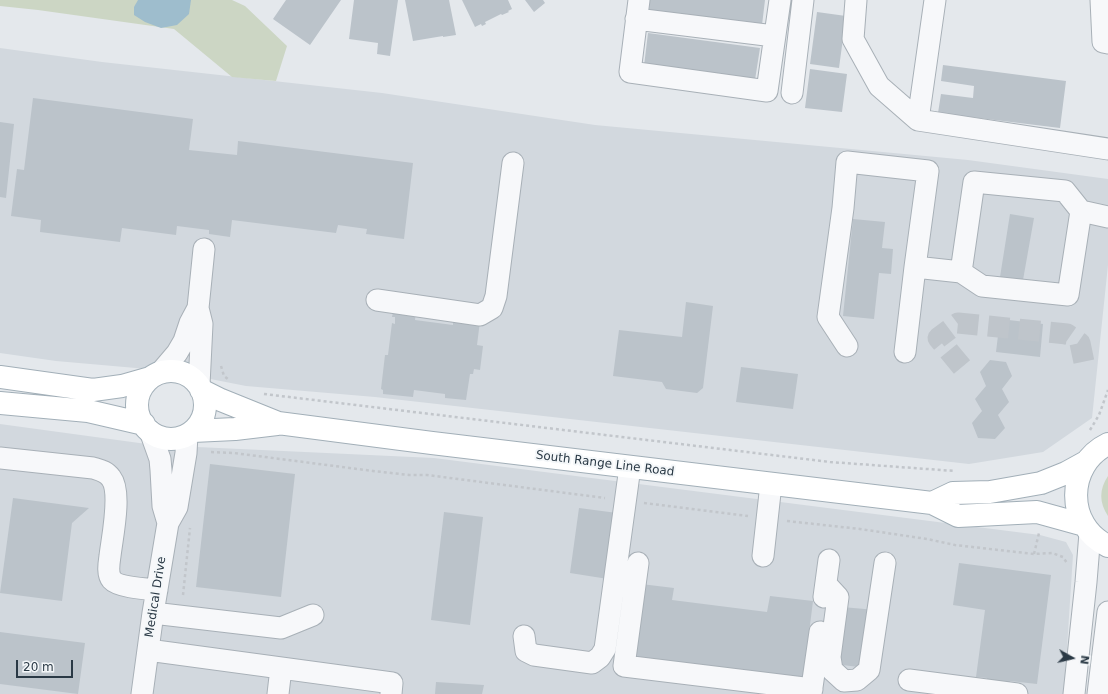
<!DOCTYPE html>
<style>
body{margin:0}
#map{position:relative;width:1108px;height:694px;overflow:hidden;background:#e4e8ec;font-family:"DejaVu Sans",sans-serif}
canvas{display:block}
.north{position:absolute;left:1052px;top:638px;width:40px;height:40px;-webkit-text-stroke:3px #f4f7f9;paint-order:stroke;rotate:98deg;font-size:11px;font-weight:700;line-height:16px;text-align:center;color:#2a3945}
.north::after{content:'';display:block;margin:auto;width:14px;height:18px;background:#2a3945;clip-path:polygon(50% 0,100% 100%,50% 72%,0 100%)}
.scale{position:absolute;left:16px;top:660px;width:57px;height:18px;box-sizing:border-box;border:2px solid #2a3945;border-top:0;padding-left:5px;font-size:12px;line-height:14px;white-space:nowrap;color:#2a3945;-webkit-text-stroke:3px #f4f7f9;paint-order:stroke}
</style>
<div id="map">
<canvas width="1108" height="694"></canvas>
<div class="north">N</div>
<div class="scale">20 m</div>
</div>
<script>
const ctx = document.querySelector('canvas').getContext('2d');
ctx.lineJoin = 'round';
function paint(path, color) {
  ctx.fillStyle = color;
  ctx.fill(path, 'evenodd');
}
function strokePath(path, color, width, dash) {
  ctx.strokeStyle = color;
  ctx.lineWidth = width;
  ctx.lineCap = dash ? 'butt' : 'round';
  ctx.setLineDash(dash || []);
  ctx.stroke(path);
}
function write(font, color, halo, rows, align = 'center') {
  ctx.font = font + ' "DejaVu Sans",sans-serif';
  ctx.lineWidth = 4;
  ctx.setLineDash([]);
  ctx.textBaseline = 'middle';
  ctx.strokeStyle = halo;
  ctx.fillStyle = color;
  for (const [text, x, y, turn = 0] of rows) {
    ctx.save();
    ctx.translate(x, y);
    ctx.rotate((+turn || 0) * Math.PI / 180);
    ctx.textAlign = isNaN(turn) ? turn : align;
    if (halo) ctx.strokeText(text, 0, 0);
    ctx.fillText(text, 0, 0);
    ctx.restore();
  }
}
paint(new Path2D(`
 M 0,48 L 102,62 L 382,93 L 595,125 L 968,160 L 1108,179 L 1108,265 L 1092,418 L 1043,452 L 969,464 L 375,397 L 246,386 L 170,371 L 56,361 L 0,353 Z
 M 0,424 L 154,445 L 434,458 L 1040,535 L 1066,542 L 1073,555 L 1064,694 L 0,694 Z`), '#d2d8de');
paint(new Path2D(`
 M 0,0 L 232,0 L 245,6 L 287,46 L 276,81 L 232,77 L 174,29 L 38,10 L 0,6 Z
 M 1108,476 L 1108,516 C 1099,503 1099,489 1108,476 Z`), '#ccd6c4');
paint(new Path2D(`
 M 138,0 L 191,0 L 189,14 L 177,25 L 161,28 L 145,22 L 134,15 L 134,7 Z`), '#9ebdcd');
paint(new Path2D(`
 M 286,0 L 341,0 L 310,45 L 273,19 Z
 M 354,0 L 398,0 L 390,56 L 377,54 L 378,43 L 349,39 Z
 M 405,0 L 449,0 L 456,35 L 443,37 L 443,36 L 413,41 Z
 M 462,0 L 508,0 L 512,9 L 508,11 L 509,12 L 502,15 L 501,14 L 485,22 L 486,24 L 482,26 L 481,24 L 475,27 Z
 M 525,0 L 543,0 L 545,3 L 534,12 Z
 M 650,0 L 765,0 L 762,25 L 649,10 Z
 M 817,12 L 846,16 L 839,68 L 810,64 Z
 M 648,33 L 760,48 L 755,80 L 644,66 Z
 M 943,65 L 1066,81 L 1060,128 L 938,113 L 941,94 L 973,98 L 974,86 L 941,81 Z
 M 810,69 L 847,74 L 842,112 L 805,108 Z
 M 33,98 L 193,119 L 189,150 L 237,155 L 238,141 L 413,163 L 404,239 L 366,234 L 367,229 L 338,225 L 336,233 L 232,220 L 230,237 L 209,234 L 209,230 L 177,226 L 176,235 L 122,228 L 120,242 L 40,232 L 41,220 L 11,216 L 17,169 L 24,170 Z
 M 0,122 L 14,124 L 6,198 L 0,197 Z
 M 1010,214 L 1034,218 L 1023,280 L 1000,277 Z
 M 853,219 L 885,222 L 882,248 L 893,249 L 891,274 L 879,273 L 874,319 L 843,316 Z
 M 686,302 L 713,306 L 703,388 L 697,393 L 666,389 L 662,382 L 613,376 L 619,330 L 682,337 Z
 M 394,307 L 416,310 L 415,320 L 453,325 L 453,318 L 480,321 L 477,345 L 483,346 L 480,370 L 474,369 L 473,374 L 470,374 L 466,400 L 445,398 L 445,394 L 414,390 L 413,397 L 383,394 L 383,390 L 381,389 L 385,355 L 388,355 L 392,323 L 395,324 L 395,317 L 392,317 Z
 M 1000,319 L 1043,324 L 1040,357 L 996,352 Z
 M 990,360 L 1006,362 L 1012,376 L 1002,389 L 1009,402 L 998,415 L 1005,428 L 995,439 L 978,438 L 972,423 L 982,411 L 975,399 L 986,386 L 980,372 Z
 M 741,367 L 798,374 L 793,409 L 736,402 Z
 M 210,464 L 295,474 L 281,597 L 196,587 Z
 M 13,498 L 89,508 L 72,523 L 62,601 L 0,593 Z
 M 579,508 L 617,513 L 608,579 L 570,573 Z
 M 444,512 L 483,517 L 470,625 L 431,620 Z
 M 959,563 L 1051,575 L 1037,684 L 1010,681 L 1008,694 L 985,694 L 987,678 L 976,677 L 985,610 L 953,605 Z
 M 641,584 L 674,588 L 672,600 L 767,612 L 770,596 L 813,601 L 803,681 L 632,659 Z
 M 842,607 L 876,610 L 867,668 L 834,664 Z
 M 0,632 L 85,643 L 78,694 L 0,684 Z
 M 436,682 L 484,685 L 482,694 L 435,694 Z`), '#bbc3ca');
strokePath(new Path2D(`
 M 962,367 L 938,338 L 958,323 L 1067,334 L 1080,343 L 1085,367`), '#bfc5cb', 21, [21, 10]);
const minor = new Path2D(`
 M 639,0 L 630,72 L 767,91 L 780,0
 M 856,0 L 853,39 L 879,86 L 918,120
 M 935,0 L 918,120 L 1108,149
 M 1101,0 L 1103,42 L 1108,43
 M 636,19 L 774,36
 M 792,93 L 803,0
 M 915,267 L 961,272 L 982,286 L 1068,295 L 1081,211
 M 961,272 L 974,182 L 1065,191 L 1081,211 L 1108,217
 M 377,300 L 480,315 L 492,308 L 496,296 L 513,163
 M 847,346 L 828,317 L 843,208 L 847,162 L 928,171 L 915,267 L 905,352
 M 160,373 L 177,353 L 184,341 L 190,323 L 198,308
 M 199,385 L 202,324 L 198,308 L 204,249
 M 150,431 L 160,459 L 161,470 L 163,506 L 168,523
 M 0,458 L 93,468 C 100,470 106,471 111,478 C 122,492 112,538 110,556 C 109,563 107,574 112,580 C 118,587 147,589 157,590
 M 763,556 L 771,484
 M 638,563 L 624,666 L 812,689
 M 826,584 L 838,597 L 830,657 L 832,670 L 844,681 L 857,680 L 869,670 L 885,563
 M 824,597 L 829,560
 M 153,613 L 281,628 L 313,615
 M 524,636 L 526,651 L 534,655 L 592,663 L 600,657 L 605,649 L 630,467
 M 148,650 L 392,683 L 391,694
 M 909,680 L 1017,694
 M 142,694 L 153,613 L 168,523 L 177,507 L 186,453 L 187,435
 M 278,694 L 281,668
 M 811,694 L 820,632
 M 1074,694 L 1086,582 L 1090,533
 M 1098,694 L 1108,612`);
const major = new Path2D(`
 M137 405a34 34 0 1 1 68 0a34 34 0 1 1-68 0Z
 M 0,377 L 93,390 L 122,386 L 150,378
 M 201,390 L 221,400 L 278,423 L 432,443 L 932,503 L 958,516 L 1037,512 L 1084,525
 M 0,403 L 88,411 L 144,424
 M 193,431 L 235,429 L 277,424
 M 1108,444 C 1066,464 1065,526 1108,546
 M 932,503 L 953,493 L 990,492 L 1041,483 L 1066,473 L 1086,462`);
strokePath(minor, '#a8b0b7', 23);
strokePath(major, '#a2afb8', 24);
strokePath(new Path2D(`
 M 221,366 L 224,376 L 228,379
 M 264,394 L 830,462 L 955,471
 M 1090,430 L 1099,415 L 1108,390
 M 211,452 L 234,453 L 373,471 L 409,475 L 427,475 L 605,498
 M 644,503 L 748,516
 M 787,521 L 860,529 L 927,539 L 955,545 L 1034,554 L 1052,553 L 1063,557 L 1067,563
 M 1034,554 L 1039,533
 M 183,595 L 190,528`), '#c2c6cb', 2.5, [3, 3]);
strokePath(minor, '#f7f8fa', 21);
strokePath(major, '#fff', 22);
write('12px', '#2a3945', '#f4f7f9', [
 ["South Range Line Road",605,464,7],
 ["Medical Drive",156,597,-81]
]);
</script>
